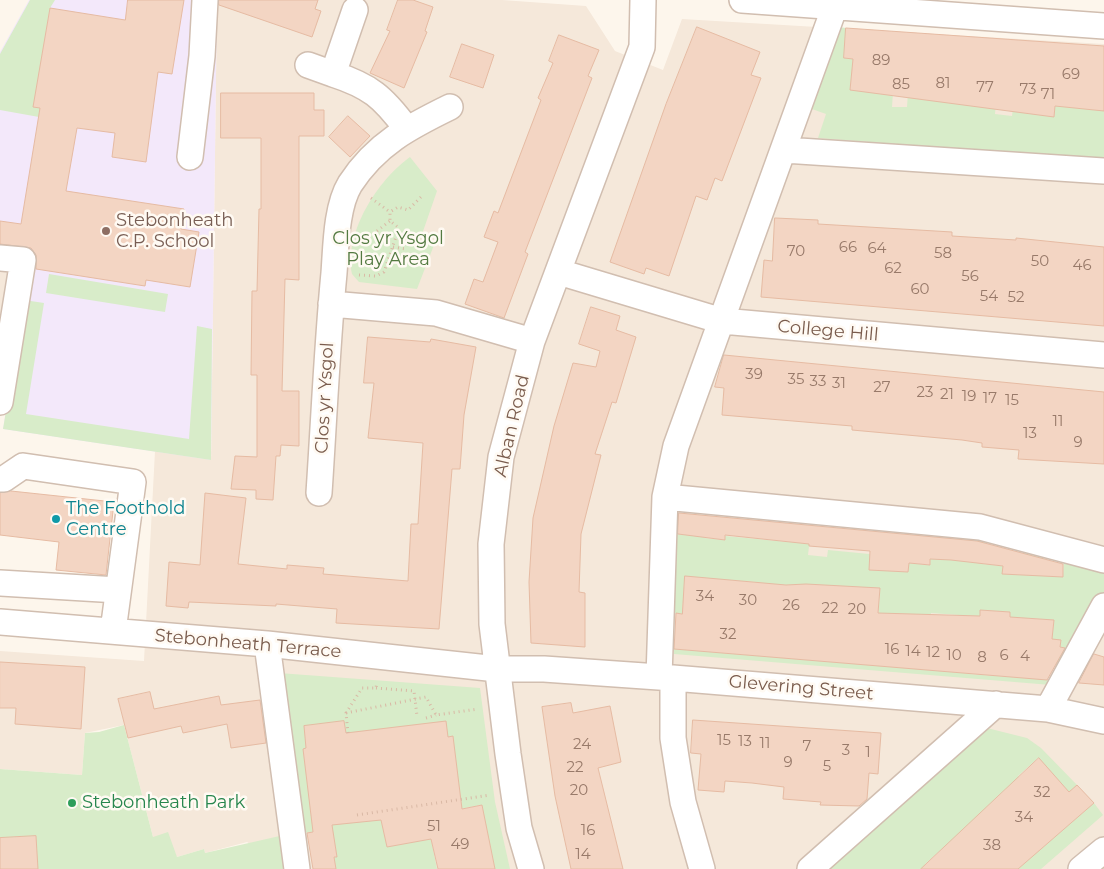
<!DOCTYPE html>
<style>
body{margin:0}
canvas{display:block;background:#fdf6ec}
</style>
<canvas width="1104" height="869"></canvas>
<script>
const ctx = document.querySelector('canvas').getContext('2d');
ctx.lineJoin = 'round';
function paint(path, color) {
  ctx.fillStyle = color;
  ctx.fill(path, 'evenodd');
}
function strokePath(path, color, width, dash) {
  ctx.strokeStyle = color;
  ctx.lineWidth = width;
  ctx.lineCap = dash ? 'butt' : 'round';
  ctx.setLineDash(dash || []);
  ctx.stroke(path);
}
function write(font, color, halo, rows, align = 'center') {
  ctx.font = font + ' Montserrat,sans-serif';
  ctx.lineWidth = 5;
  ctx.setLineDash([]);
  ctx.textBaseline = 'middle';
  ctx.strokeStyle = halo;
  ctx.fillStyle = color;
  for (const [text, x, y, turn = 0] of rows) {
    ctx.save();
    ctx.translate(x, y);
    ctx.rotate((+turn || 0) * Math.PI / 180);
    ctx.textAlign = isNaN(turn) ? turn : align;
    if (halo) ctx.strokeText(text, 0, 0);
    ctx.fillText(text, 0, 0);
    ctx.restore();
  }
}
paint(new Path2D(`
 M 217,0 L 502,0 L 586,6 L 615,51 L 663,70 L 682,19 L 1104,44 L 1104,869 L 290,869 L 247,842 L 205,853 L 204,849 L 177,857 L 153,837 L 124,725 L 85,733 L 82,775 L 0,769 L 0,651 L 144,661 L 155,451 L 211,459 Z
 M 0,264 L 18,266 L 0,374 Z`), '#f5e8da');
paint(new Path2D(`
 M 29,0 L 217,0 L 211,460 L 3,429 L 33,251 L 0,246 L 0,52 Z`), '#f3e8fa');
paint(new Path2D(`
 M 30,0 L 55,0 L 50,8 L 34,107 L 40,108 L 39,117 L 0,110 L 0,54 Z
 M 839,27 L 846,28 L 844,58 L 853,59 L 850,89 L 895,62 L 892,107 L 907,107 L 910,64 L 999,70 L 995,114 L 1012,116 L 1017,71 L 1054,116 L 1060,74 L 1104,111 L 1104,160 L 818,138 L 826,114 L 809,108 Z
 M 410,157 L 437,191 L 420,240 L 434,245 L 417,289 L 359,282 L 352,274 C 344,232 378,180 410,157 Z
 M 49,274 L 168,294 L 165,312 L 46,293 Z
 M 24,300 L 44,303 L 26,414 L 189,439 L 197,326 L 212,329 L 211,460 L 3,429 Z
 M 704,526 L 704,538 L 724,540 L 725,536 L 788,542 L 810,538 L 808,555 L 827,557 L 828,550 L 890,556 L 889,571 L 908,572 L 909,563 L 929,565 L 930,558 L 966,560 L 968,535 L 986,537 L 983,564 L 1003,566 L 1003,573 L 1021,575 L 1024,546 L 1045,551 L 1043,575 L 1063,577 L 1064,557 L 1104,568 L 1104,594 L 1093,606 L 1051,685 L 674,654 L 674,649 L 964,673 L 967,642 L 958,641 L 959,615 L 931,613 L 929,636 L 877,634 L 880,591 L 770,584 L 752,620 L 755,582 L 729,580 L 725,617 L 685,576 L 682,614 L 674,613 L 676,534 L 687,535 ZM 981,610 L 1010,612 L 1009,636 L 1027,637 L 1028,618 L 1054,620 L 1052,639 L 1061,640 L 1053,680 L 969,674 L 971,642 L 978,642 Z
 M 279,673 L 480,688 L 495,802 L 510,869 L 495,869 L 481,805 L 449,811 L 431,839 L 437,869 L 336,869 L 334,857 L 337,856 L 332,829 L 304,833 Z
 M 124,725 L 153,837 L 168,832 L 177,857 L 204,849 L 205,853 L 284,835 L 290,869 L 0,869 L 0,769 L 82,775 L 85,733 L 99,732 Z
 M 987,728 L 1027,738 L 1041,748 L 1077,785 L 1069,792 L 1038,758 L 1018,776 L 1048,809 L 1006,789 L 986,808 L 1014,840 L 960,869 L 942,849 L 925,864 L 929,869 L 825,869 Z
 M 1094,803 L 1103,815 L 1041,869 L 1018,869 Z`), '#d8ecc9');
const building = new Path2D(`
 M 128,0 L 184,0 L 172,74 L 158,72 L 146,162 L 112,157 L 115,133 L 77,128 L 66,191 L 184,209 L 181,229 L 199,232 L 190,287 L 146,280 L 145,286 L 36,269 L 36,255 L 31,248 L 0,244 L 0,221 L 21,224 L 40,108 L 33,107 L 50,8 L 125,20 Z
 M 219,0 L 318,0 L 315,9 L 321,11 L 312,37 L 219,5 Z
 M 398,0 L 413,0 L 433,7 L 425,31 L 427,32 L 404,88 L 370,73 L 390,31 L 387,30 Z
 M 697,27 L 760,52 L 751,75 L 761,78 L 722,181 L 715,178 L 707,200 L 696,196 L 669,276 L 646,268 L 644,274 L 610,262 L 666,104 Z
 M 846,28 L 1104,46 L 1104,111 L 1055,106 L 1054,117 L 850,90 L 853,59 L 844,58 Z
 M 559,35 L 599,50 L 588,76 L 592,78 L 525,252 L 528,254 L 504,318 L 465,304 L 474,279 L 483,282 L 498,242 L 484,237 L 494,211 L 498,213 L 541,100 L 538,98 L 553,63 L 549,61 Z
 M 462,44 L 494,55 L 483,88 L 450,77 Z
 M 221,93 L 314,93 L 314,110 L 324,110 L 324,136 L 299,136 L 299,280 L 285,279 L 282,391 L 299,391 L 299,446 L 281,445 L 280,456 L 276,456 L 273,500 L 256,499 L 256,490 L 231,489 L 235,456 L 257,457 L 257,375 L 251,375 L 252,291 L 257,291 L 259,209 L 261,209 L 261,138 L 221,138 Z
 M 348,116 L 370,136 L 350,157 L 329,137 Z
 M 775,218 L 818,220 L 818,224 L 952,232 L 952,236 L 1016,240 L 1016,238 L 1104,247 L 1104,326 L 761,297 L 764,260 L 772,261 Z
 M 591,307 L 620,316 L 616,330 L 636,337 L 616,403 L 612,402 L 595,454 L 601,455 L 581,534 L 579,592 L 585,593 L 585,647 L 531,643 L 529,582 L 533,518 L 554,426 L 573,363 L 596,367 L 600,351 L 579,344 Z
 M 368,337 L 430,342 L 431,339 L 476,347 L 464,415 L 460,469 L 452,469 L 439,629 L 336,623 L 337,609 L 276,604 L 276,606 L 189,602 L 188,608 L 166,606 L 169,562 L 200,565 L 205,493 L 246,498 L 238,564 L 287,569 L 287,565 L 324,568 L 323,574 L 408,581 L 411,524 L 418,524 L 423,443 L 368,438 L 374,383 L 364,383 Z
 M 724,355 L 1104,392 L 1104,464 L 1018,459 L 1019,450 L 982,447 L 982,443 L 962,440 L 852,430 L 852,426 L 722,415 L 724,388 L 715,387 Z
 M 11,491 L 114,502 L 106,575 L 56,570 L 59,542 L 0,535 L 0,493 Z
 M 679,513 L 977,541 L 1063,564 L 1063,577 L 1002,574 L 1003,566 L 951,560 L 930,559 L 930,565 L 909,563 L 908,572 L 869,570 L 870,551 L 809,546 L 809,544 L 725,535 L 725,540 L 678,534 Z
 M 685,576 L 786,585 L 806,584 L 880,588 L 878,613 L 980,616 L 980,610 L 1010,612 L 1010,617 L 1054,620 L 1052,639 L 1061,640 L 1060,647 L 1065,648 L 1047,680 L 674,649 L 676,613 L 682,614 Z
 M 1094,654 L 1104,657 L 1104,685 L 1079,683 Z
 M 0,662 L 85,667 L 81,729 L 15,724 L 16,708 L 0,708 Z
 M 150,692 L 154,709 L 219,696 L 221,705 L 260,700 L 266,743 L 231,748 L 227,724 L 183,733 L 181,726 L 128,738 L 118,699 Z
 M 571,703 L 573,713 L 610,706 L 621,762 L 598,768 L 623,869 L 571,869 L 555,796 L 542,707 Z
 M 693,720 L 881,733 L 878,774 L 869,773 L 867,799 L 859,806 L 820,805 L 821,802 L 783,799 L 784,787 L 752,783 L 725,781 L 724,792 L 698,790 L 701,754 L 691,753 Z
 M 344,721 L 346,733 L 446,721 L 448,737 L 453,736 L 462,809 L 482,805 L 495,869 L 438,869 L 431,839 L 387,847 L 381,820 L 332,825 L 337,857 L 334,857 L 336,869 L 313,869 L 307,833 L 313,832 L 303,749 L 306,748 L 304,726 Z
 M 1039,758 L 1069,792 L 1077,785 L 1094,803 L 1018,869 L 921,869 Z
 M 36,836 L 38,869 L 0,869 L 0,838 Z`);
paint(building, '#f3d5c3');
strokePath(building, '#e6bba3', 1);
const minor = new Path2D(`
 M 742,0 L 1104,26
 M 308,65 L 333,74 L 355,10
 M 333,74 C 370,86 383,97 406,128
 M 784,150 L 1104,171
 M 190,157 L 202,56 L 205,0
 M 0,258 L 23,260 L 0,402
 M 559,272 L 722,321 L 1104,355
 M 331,304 L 436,313 L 532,341
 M 0,479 L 4,479 L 23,466 L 133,482 L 113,631
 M 319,493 C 324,419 327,346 334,273 C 336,247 336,207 350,184 C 376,144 409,127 450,107
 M 665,497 L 980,527 L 1104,560
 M 0,583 L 118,590
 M 0,622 L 267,644 L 497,669 L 544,669 L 673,678 L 1048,709 L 1104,721
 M 267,644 L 297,869
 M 659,677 L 665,497 L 676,446 L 835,6
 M 673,678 L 673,738 L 683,802 L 702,869
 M 1048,709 L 1104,606
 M 531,869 L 519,828 L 508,754 L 492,624 L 491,544 L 501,457 L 532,341 L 642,47 L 643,0
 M 810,869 L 996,704
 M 1081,869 L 1104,850`);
strokePath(minor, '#d1beb0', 28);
strokePath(new Path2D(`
 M 371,198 L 390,212
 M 373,234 L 390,221
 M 393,247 L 406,249
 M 359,275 L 376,276 L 384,272 L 399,228 L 390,221 L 390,212 L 398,207 L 408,210 L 421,197
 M 346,713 L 426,697 L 436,715 L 478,709
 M 426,718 L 436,715
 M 348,733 L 346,713 L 362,688 L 376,688 L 377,682
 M 357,815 L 490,795`), '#d9b8a5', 3, [1, 4]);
strokePath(minor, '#fff', 25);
strokePath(new Path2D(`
 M 376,688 L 414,691 L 417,716`), '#d9b8a5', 3, [1, 4]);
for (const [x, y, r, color] of [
 [106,231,5,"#8d6e63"],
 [56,519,5,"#0f9aa8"],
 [72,803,5,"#2e9e5b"]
]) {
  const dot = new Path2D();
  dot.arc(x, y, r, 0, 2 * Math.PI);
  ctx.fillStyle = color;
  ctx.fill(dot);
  strokePath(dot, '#fffaf3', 2);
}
write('15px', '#987a6a', null, [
 ["89",881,61],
 ["69",1071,75],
 ["81",943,84],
 ["85",901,85],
 ["77",985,88],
 ["73",1028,90],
 ["71",1048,95],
 ["66",848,248],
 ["64",877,249],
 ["70",796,252],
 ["58",943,254],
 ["50",1040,262],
 ["46",1082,266],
 ["62",893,269],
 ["56",970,277],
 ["60",920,290],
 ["54",989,297],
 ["52",1016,298],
 ["39",754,375],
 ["35",796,380],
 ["33",818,382],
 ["31",839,384],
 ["27",882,388],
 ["23",925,393],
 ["21",947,395],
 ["19",969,397],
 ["17",990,399],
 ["15",1012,401],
 ["11",1058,422],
 ["13",1030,434],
 ["9",1078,443],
 ["34",705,597],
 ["30",748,601],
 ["26",791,606],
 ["22",830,609],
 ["20",857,610],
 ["32",728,635],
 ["16",892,650],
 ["14",913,652],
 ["12",933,653],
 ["10",954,656],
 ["6",1004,656],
 ["4",1025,657],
 ["8",982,658],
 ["15",724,741],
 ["13",745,742],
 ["11",765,744],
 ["24",582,745],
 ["7",807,747],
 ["3",846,751],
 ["1",868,753],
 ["9",788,763],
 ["5",827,767],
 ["22",575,768],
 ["20",579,791],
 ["32",1042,793],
 ["34",1024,818],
 ["51",434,827],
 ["16",588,831],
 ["49",460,845],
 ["38",992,846],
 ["14",583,855]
]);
write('18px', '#785e54', '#fffaf3', [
 ["Stebonheath",116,221],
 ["C.P. School",116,242]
], 'left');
write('18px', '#537a41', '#fffaf3', [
 ["Clos yr Ysgol",388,239],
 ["Play Area",388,260]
]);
write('18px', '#7a5c4d', '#fffaf3', [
 ["College Hill",828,331,5],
 ["Clos yr Ysgol",325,398,-87],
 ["Alban Road",512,426,-77],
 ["Stebonheath Terrace",248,644,5],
 ["Glevering Street",801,688,5]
]);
write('18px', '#0d838f', '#fffaf3', [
 ["The Foothold",66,509],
 ["Centre",66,530]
], 'left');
write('18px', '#27864d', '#fffaf3', [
 ["Stebonheath Park",82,803]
], 'left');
</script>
